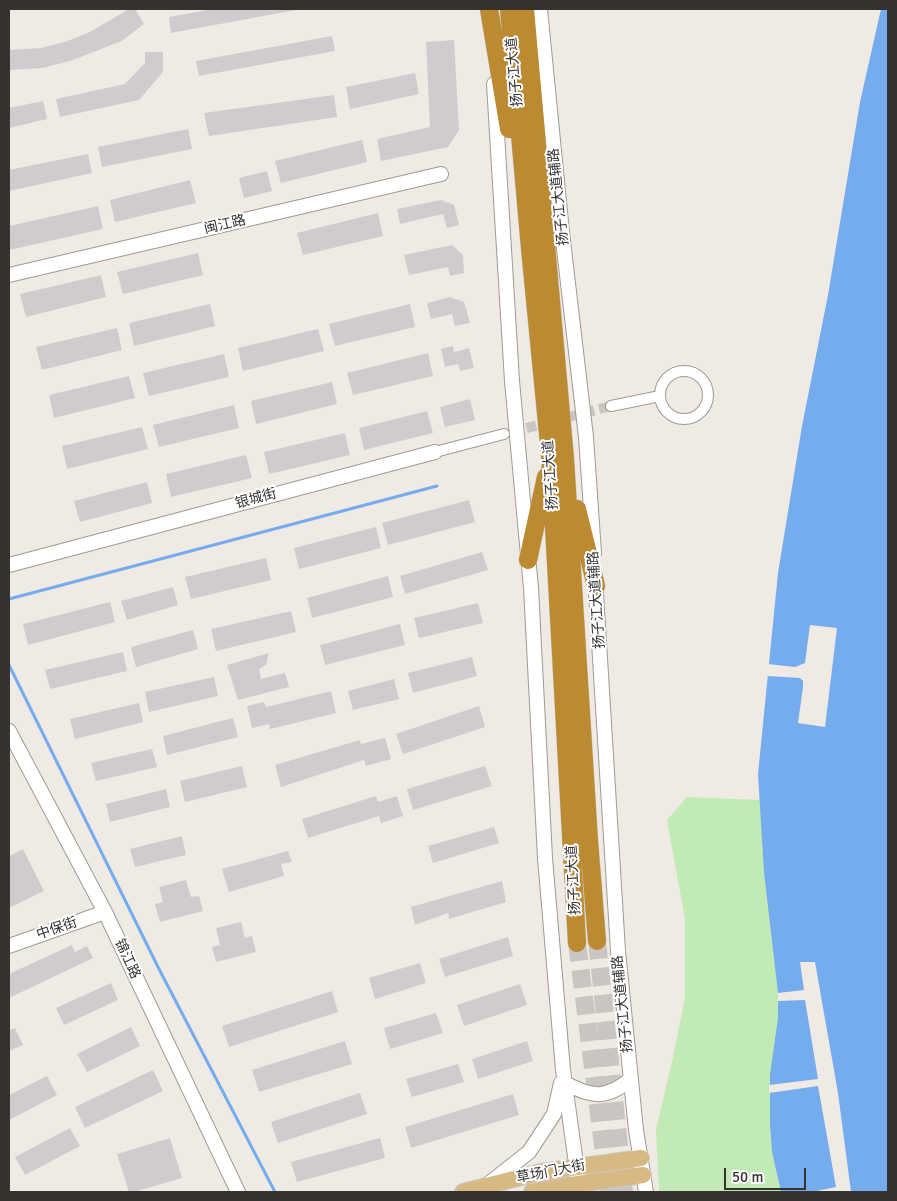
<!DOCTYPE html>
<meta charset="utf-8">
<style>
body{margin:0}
#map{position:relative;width:897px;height:1201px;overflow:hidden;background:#f0eae5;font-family:Signika,sans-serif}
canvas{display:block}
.frame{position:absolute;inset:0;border:10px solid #353230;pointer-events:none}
.scale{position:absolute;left:724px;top:1168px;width:82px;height:22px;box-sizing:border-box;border:2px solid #353230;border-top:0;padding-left:6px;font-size:15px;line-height:18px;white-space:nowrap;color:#353230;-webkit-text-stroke:4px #fff;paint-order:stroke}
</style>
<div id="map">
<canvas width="897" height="1201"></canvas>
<div class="frame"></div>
<div class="scale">50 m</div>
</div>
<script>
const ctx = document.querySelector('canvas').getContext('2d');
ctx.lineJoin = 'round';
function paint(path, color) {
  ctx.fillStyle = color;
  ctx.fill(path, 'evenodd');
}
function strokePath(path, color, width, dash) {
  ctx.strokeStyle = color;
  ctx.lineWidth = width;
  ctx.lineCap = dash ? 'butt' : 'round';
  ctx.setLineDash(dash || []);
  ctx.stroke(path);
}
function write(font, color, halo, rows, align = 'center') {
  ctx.font = font + ' Signika,"Noto Sans SC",sans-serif';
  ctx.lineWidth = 4;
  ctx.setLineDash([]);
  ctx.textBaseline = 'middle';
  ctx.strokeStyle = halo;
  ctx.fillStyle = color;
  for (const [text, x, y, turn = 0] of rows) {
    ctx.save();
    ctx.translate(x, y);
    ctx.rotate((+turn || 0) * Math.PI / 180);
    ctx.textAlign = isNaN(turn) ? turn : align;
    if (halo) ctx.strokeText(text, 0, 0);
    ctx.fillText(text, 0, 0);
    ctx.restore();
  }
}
paint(new Path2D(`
 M 687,797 L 760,800 L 764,873 L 778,993 L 778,1018 L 770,1075 L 770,1125 L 772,1152 L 781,1192 L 659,1192 L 656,1129 L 672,1062 L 685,998 L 685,919 L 667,820 Z`), '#c2eab4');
paint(new Path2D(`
 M 881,9 L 888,9 L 888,1192 L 781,1192 L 772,1152 L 770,1125 L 770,1074 L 778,1018 L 778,993 L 764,873 L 758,774 L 778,573 L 802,426 L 828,295 L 860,102 Z`), '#75acee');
paint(new Path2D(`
 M 810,625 L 837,628 L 825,727 L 798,723 L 803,687 L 803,681 L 800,678 L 768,676 L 768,664 L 795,667 L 805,663 Z
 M 800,962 L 815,962 L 838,1093 L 851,1192 L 812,1192 L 836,1187 L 818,1086 L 769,1093 L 769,1085 L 818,1079 L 805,1000 L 778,1001 L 778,993 L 804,990 Z`), '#f0eae5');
strokePath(new Path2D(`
 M 9,599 L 437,486
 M 9,665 L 159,969 L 275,1192`), '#75acee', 3);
paint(new Path2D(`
 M 129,9 L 135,9 L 144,24 L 122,41 L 70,61 L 42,68 L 9,70 L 9,50 L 41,48 L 65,42 L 90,32 Z
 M 213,9 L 296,9 L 296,10 L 171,33 L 169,17 Z
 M 332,36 L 335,51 L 199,76 L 196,61 Z
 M 454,40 L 459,130 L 448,147 L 381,161 L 377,139 L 430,127 L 426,42 Z
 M 145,52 L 163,52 L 163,72 L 139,100 L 60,117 L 56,99 L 125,84 L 145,63 Z
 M 415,73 L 419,94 L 350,109 L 346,87 Z
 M 334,95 L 337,117 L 209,136 L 204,113 Z
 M 43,101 L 47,119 L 9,128 L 9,108 Z
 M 188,129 L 192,149 L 102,167 L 98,147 Z
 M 362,140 L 367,162 L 281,183 L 275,161 Z
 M 88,154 L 92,173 L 9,191 L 9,170 Z
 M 267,171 L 272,191 L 244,198 L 239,178 Z
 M 190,180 L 196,203 L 115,222 L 110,200 Z
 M 441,200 L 454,205 L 459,225 L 447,228 L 443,214 L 400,224 L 397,209 Z
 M 98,206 L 103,229 L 9,250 L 9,226 Z
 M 378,213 L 383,236 L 303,255 L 297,233 Z
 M 452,245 L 463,255 L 464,273 L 450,276 L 448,267 L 409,275 L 404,255 Z
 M 198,253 L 203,275 L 123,294 L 117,272 Z
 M 101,275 L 106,297 L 26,317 L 20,294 Z
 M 450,297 L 464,302 L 470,323 L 455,326 L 452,314 L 431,319 L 427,303 Z
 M 210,304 L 215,326 L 134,346 L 129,323 Z
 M 410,304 L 415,327 L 335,346 L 329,324 Z
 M 117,328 L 122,350 L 42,370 L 36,347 Z
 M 318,329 L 324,351 L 243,371 L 238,348 Z
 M 453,346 L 454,352 L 469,348 L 474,368 L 460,371 L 458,364 L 445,367 L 441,349 Z
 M 428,353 L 433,376 L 353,395 L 347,373 Z
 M 224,354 L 229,377 L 149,396 L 143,373 Z
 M 129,376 L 135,398 L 54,418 L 49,395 Z
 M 332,382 L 337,404 L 256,424 L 251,401 Z
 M 470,399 L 475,420 L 445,427 L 440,407 Z
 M 234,405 L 239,428 L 159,447 L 153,425 Z
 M 427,411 L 433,433 L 364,450 L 359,428 Z
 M 142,427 L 148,449 L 67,469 L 62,446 Z
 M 345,433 L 350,455 L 269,474 L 264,452 Z
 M 246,455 L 252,478 L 171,497 L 166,474 Z
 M 147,482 L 152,503 L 80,522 L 74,501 Z
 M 469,500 L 475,522 L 388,545 L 382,523 Z
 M 376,527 L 381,548 L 299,569 L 294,548 Z
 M 482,552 L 488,570 L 405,594 L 400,576 Z
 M 266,558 L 271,580 L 191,599 L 185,577 Z
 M 388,576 L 393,597 L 312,618 L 307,598 Z
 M 173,587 L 178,605 L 127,620 L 121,601 Z
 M 110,602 L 115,622 L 28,645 L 23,624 Z
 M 478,603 L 483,623 L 419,638 L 414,618 Z
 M 291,611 L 296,632 L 216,651 L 211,629 Z
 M 400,624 L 405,645 L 325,665 L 320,645 Z
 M 193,630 L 198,649 L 136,667 L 131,647 Z
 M 123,652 L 127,671 L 50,689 L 45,670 Z
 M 269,653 L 266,665 L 259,669 L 261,679 L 285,673 L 289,687 L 238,700 L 227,665 Z
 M 472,657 L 477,676 L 413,693 L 408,673 Z
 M 214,677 L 218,696 L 149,712 L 145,692 Z
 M 394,679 L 399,699 L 353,710 L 348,691 Z
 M 331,691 L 336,713 L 270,729 L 269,724 L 252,728 L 247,706 L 264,702 L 266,707 Z
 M 139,703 L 143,722 L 75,739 L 70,719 Z
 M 479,706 L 485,727 L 403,754 L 396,734 Z
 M 233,718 L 238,737 L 167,755 L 163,736 Z
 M 385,738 L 391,759 L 366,766 L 364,760 L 281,787 L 275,765 L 360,740 L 361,744 Z
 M 152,749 L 157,767 L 96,781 L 91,763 Z
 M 242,766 L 247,787 L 185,802 L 180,781 Z
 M 485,766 L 492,786 L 413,810 L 407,789 Z
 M 166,789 L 170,807 L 110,822 L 106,804 Z
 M 376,796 L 378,802 L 397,796 L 403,816 L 381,823 L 379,816 L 308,838 L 302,819 Z
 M 494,827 L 499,843 L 433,863 L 428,846 Z
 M 182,836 L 186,855 L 135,867 L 130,849 Z
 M 23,849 L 44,891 L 9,908 L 9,856 Z
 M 288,851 L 292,862 L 281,864 L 284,876 L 229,892 L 222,869 Z
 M 186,880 L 191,897 L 199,896 L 203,911 L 160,922 L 155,904 L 163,902 L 159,887 Z
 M 502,881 L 506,902 L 449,919 L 448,913 L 415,925 L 411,907 Z
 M 241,922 L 245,938 L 252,936 L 256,952 L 216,962 L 212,947 L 220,945 L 216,928 Z
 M 508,937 L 513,956 L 445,977 L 439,959 Z
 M 72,945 L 75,952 L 87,946 L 93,958 L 9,998 L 9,974 Z
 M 420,963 L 426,983 L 375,999 L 369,978 Z
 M 111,983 L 118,1000 L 64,1025 L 56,1008 Z
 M 520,984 L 527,1005 L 464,1026 L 457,1005 Z
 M 332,991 L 338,1012 L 229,1047 L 222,1026 Z
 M 436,1013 L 443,1033 L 390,1049 L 384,1028 Z
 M 131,1027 L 140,1046 L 87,1072 L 77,1054 Z
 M 15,1028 L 23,1045 L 9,1051 L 9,1030 Z
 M 345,1041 L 352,1064 L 259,1092 L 252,1070 Z
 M 527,1041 L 533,1061 L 478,1079 L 472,1059 Z
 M 458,1064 L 464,1082 L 412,1097 L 406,1079 Z
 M 153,1070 L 163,1091 L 85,1128 L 75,1107 Z
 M 47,1076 L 57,1095 L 9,1120 L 9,1095 Z
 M 360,1093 L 367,1114 L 278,1143 L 271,1122 Z
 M 513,1094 L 519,1115 L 411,1148 L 405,1127 Z
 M 70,1128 L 80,1146 L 25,1175 L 15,1157 Z
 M 170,1138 L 182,1178 L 134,1192 L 129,1192 L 117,1154 Z
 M 380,1138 L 385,1158 L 297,1182 L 291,1162 Z`), '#d1cbd0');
strokePath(new Path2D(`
 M 512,432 L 611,406`), '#cbc5c1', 10, [10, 5]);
strokePath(new Path2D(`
 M 597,941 L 624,1192
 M 577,943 L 609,1192`), '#cbc5c1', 18, [18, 9]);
const street = new Path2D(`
 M660 395a24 24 0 1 1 48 0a24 24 0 1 1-48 0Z
 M 611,406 L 660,396
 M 435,452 L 504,434`);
const secondary = new Path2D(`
 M 540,9 L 562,232 L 586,437 L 594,553
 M 494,84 L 512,381 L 531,588 L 545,858 L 563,1070 L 580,1192
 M 9,275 L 441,174
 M 9,565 L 435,452
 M 595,577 L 618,951 L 636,1130 L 646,1192
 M 9,731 L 105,912 L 238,1192
 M 9,946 L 105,912
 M 565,1083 C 592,1098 607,1099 631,1079
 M 487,1185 L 529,1152 L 554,1114 L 561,1083`);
const primary = new Path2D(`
 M 463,1192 L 541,1172 L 641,1158
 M 532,1192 L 578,1184 L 643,1175`);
const highway = new Path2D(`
 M 489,9 L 509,129
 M 509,9 L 530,248 L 550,454 L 577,943
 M 525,9 L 565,459 L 589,841 L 597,941
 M 577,509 L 596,586
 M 528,560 L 546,477`);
strokePath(street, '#9f9a95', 12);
strokePath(secondary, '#9f9a95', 16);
strokePath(primary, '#cacac9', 18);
strokePath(highway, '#cacac9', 19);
strokePath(street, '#fff', 10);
strokePath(secondary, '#fff', 14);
strokePath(primary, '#d7b983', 16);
strokePath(highway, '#bc8a30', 18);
write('14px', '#353230', '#fff', [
 ["扬子江大道",515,72,-95],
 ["扬子江大道辅路",559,197,-96],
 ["闽江路",225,225,-13],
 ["扬子江大道",551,475,-94],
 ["银城街",256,499,-15],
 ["扬子江大道辅路",597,600,-94],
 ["扬子江大道",574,880,-93],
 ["中保街",57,929,-19],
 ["锦江路",127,959,65],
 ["扬子江大道辅路",623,1004,-96],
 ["草场门大街",551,1172,-11]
]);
</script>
